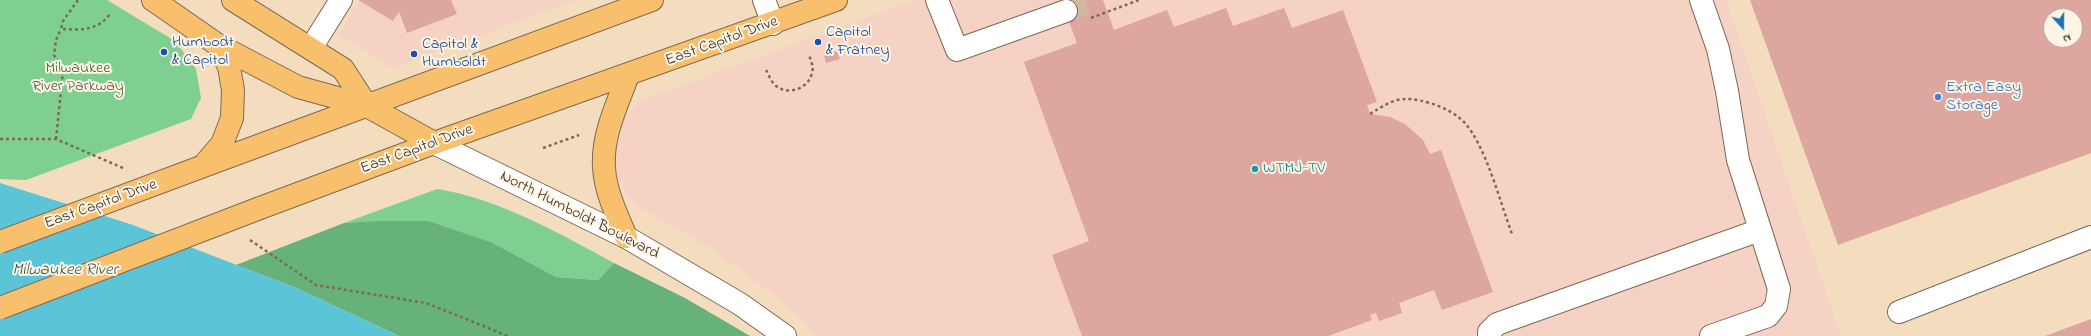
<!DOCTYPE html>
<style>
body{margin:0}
#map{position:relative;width:2091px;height:336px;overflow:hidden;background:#f4ddbe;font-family:"Indie Flower",sans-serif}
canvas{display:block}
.north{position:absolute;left:2043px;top:8px;width:40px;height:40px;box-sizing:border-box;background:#fcf5e5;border:1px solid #afa495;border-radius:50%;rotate:159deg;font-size:11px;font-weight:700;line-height:16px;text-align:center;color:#3b2a1e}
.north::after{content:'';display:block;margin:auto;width:14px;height:18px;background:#1f6fb2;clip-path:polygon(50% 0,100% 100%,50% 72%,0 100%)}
</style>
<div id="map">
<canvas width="2091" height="336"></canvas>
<div class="north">N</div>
</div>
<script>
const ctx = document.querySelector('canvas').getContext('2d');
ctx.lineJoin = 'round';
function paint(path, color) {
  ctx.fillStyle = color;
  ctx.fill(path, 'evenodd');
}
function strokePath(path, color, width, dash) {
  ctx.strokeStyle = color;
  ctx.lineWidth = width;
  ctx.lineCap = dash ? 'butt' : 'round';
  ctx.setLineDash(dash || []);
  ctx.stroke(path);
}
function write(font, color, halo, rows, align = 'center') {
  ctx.font = font + ' "Indie Flower",sans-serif';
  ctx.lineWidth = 4;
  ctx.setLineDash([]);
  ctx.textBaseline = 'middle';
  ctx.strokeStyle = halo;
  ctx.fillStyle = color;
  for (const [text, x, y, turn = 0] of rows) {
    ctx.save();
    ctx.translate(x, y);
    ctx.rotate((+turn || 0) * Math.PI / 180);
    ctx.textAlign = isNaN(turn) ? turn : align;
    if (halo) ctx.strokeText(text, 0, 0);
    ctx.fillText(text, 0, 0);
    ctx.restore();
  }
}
paint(new Path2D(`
 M 360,0 L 576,0 L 392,68 L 339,35 Z
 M 915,0 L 1726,0 L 1841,336 L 818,336 L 777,297 L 712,249 L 638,206 L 628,196 L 618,178 L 616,164 L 620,133 L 625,117 L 635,106 L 645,99 Z`), '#f6d2c4');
paint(new Path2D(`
 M 0,0 L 107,0 L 175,41 L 196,69 L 201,98 L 191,119 L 26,180 L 0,179 Z
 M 437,189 C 497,198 561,234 614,263 L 598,280 L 556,277 L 491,242 L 429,221 L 376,221 L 344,223 Z`), '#7fd090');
paint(new Path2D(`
 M 376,221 L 429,221 L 491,242 L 556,277 L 598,280 L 614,263 L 685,298 L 750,336 L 399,336 L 294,287 L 236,265 L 344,223 Z`), '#67b27a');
paint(new Path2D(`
 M 0,183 L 133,225 L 294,287 L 399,336 L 0,336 Z`), '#5bc4d7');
paint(new Path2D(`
 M 358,0 L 451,0 L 457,14 L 407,33 L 399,12 L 393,21 Z
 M 1061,0 L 1103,0 L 1114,30 L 1167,10 L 1174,27 L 1226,8 L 1233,26 L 1284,8 L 1292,28 L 1343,10 L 1377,102 L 1367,105 L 1370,114 L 1390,117 L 1405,124 L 1423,140 L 1430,154 L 1441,150 L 1493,292 L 1442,310 L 1434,290 L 1399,303 L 1402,313 L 1379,321 L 1376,313 L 1370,315 L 1372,320 L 1328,336 L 1082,336 L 1052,255 L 1089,241 L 1024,62 L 1077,43 Z
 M 1750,0 L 2091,0 L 2091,153 L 1838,245 ZM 2051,16 L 2075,16 L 2075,40 L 2051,40 Z
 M 837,51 L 840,59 L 826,63 L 824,56 Z
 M 2091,319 L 2091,336 L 2045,336 Z`), '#dda69e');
strokePath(new Path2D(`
 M 1066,11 L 1095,0`), '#cfb99e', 22, [22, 11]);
const minor = new Path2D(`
 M 764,0 L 773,24
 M 937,0 L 957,50 L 1066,11
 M 1701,0 L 1718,49 L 1727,91 L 1738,160 L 1779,289 L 1776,306 L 1768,316 L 1711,336
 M 311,48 L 341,0
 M 434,143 L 626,237 L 740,304 L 785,336
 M 1899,312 L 2091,237
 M 1489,336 L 1489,332 L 1497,324 L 1760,230`);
const major = new Path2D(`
 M 153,0 L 218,45 L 298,87 L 367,106 L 434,143
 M 233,0 L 343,69 L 367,106
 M 203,166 L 222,144 L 232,118 L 233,90 L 229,67 L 218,45
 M 201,167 L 652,0
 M 260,208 L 434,143 L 836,0
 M 626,237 C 617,215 605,191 604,167 C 602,135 617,105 628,75`);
strokePath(minor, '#7c6956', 24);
strokePath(major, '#7c6956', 24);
strokePath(new Path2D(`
 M 78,0 L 63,21 L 61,29 C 80,30 98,31 110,14
 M 1091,18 L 1139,0
 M 766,70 C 769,75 771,82 776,86 C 789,96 809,88 812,73 C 814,67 811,61 809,55
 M 1370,114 C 1394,99 1401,95 1430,103 C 1442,107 1454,112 1464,122 C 1486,146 1500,202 1512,234
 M 0,139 L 56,139 L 123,168
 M 56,139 L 63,72 L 54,55 L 56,40 L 61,29
 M 543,148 L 579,135
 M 250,240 L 316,285 L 426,303 L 508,336`), '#7c6956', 2.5, [3, 3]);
strokePath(minor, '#fff', 22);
strokePath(major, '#f8bf6c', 22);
const majorBridge = new Path2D(`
 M 0,242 L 201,167
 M 0,308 L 260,208`);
strokePath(majorBridge, '#7c6956', 24, []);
strokePath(majorBridge, '#f8bf6c', 22);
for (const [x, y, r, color] of [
 [818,42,4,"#1a4fb4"],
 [164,52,4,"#1a4fb4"],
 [414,54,4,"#1a4fb4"],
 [1938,97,4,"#3f7fe0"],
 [1255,169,4,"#0f9aa8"]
]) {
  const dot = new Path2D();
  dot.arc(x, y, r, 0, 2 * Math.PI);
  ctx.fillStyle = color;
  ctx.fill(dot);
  strokePath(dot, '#fcf5e5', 1.5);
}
write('16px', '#164399', '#fcf5e5', [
 ["Capitol",826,33],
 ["& Fratney",826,51],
 ["Humbodt",172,43],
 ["& Capitol",172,61],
 ["Capitol &",422,45],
 ["Humboldt",422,63]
], 'left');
write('16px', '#3b2a1e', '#fcf5e5', [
 ["East Capitol Drive",722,42,-20],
 ["East Capitol Drive",417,150,-20],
 ["East Capitol Drive",101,205,-20],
 ["North Humboldt Boulevard",579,216,27]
]);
write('16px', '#4f5c40', '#fcf5e5', [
 ["Milwaukee",78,69],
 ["River Parkway",78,87]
]);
write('16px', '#366cbe', '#fcf5e5', [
 ["Extra Easy",1946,88],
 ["Storage",1946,106]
], 'left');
write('16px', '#0d838f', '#fcf5e5', [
 ["WTMJ-TV",1263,169]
], 'left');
write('italic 17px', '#455856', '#fcf5e5', [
 ["Milwaukee River",65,271]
]);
</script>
